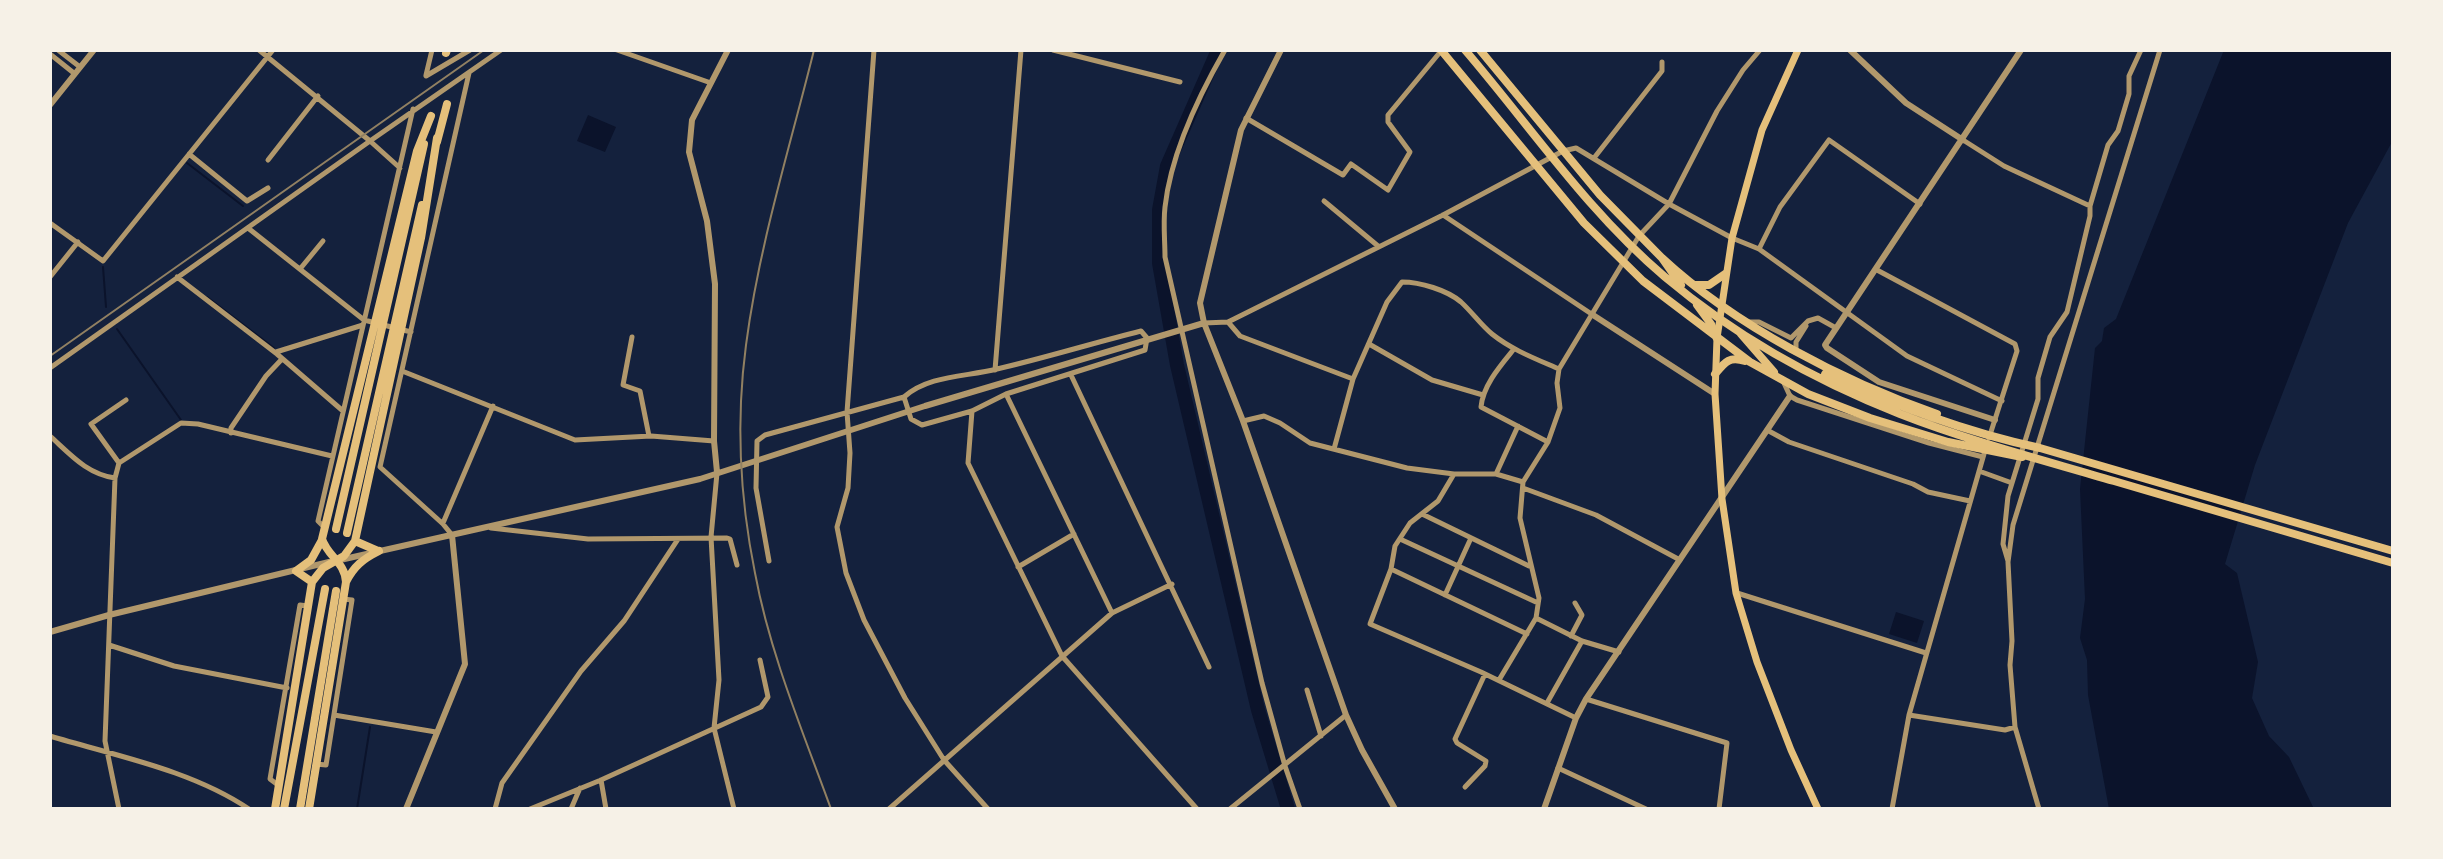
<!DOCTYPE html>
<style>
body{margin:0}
#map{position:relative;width:2443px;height:859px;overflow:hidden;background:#14213d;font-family:Lora,serif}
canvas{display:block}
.frame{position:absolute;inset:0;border:52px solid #f6f1e7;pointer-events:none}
</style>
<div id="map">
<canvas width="2443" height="859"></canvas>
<div class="frame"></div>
</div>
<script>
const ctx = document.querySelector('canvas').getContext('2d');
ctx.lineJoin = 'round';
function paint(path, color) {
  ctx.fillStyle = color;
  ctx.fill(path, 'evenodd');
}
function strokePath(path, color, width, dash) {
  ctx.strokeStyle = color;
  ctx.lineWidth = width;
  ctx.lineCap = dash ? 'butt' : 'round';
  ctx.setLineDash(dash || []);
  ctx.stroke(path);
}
paint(new Path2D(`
 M 2224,50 L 2393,50 L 2393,140 L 2348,223 L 2255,465 L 2225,564 L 2237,573 L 2258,662 L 2252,698 L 2269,736 L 2289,757 L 2314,809 L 2109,809 L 2088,695 L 2087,660 L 2080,638 L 2085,599 L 2080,489 L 2095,348 L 2102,341 L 2104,328 L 2116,319 Z
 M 588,115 L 616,127 L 605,152 L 577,141 Z
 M 1896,612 L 1924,621 L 1917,643 L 1889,634 Z`), '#0b132b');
strokePath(new Path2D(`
 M 187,163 L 243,206
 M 103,267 L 106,307
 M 207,297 L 274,348
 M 117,329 L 181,420
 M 357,809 L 370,727`), '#0b132b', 2);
strokePath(new Path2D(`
 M 1218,50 L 1167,166 L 1159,210 L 1159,263 L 1177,365 L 1258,710 L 1288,809`), '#0b132b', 14);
strokePath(new Path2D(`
 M 58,50 L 80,67
 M 259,50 L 370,141 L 501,50
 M 617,50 L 711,83
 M 874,50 L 847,412 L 850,453 L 848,488 L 837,527 L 846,573 L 864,620 L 905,698 L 944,760 L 988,809
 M 1053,50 L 1180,82
 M 1225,50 C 1198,97 1171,153 1165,207 C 1163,224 1165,241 1165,257 L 1262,683 L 1285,766 L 1300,809
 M 50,54 L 75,74
 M 426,75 L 432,50
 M 426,76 L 470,50
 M 1246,118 L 1343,175 L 1351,164 L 1388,190 L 1410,152 L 1388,122 L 1388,115 L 1441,51
 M 1963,140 L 2004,166 L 2090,206
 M 189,154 L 247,201 L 268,188
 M 1594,158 L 1662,71 L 1662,62
 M 268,160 L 318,96
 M 1324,201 L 1378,246
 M 1443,215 L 1593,315
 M 50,223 L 103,261 L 273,50
 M 248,228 L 364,320 L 411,332
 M 1759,249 L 1780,207 L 1829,140 L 1920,204
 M 300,269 L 323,241
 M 1877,270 L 2015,344 L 2017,351 L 1989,438
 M 50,277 L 78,242
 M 177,277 L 277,354 L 343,411
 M 1228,322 L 1240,336 L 1353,379
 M 1748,322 L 1759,322 L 1791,338 L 1808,321 L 1818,318 L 1836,328
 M 1204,323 L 1228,322 L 1443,215 L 1563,151 L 1576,148 L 1669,204 L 1732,238 L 1759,249 L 1907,356 L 2002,401
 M 632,337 L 623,385 L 640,391 L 649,436
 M 1369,344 L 1432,380 L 1483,395
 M 1514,349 C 1501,365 1483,385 1481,407 L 1548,442
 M 1796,350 L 1796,342 L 1806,326
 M 276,352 L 363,325
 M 50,368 L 370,141 L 400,168
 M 995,370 L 1021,50
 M 402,371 L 575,440 L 651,436 L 714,441
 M 1071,375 L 1209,667
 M 1783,381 L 1790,396 L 1797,400 L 1929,443 L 1983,457
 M 1006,394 L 1112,613
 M 972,411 L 968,463 L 1062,656 L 1197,809
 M 1243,421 L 1264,416 L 1280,423 L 1310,443 L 1407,468 L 1454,474 L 1496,474 L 1523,482
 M 1767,430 L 1789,442 L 1913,484 L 1928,492 L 1970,501
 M 231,433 L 231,428 L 266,376 L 282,359
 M 50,436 C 71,455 87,474 115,478
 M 1334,449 L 1353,379 L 1387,302 L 1402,282 C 1420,282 1447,290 1461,302 C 1472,312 1481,325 1492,334 C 1512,350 1536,359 1559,369
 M 119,463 L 91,424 L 126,400
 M 1979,471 L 2012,483
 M 717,473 L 711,537 L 719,680 L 714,728 L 734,809
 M 1454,474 L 1438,501 L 1410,523 L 1395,546 L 1391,569 L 1370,624 L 1481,672 L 1576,718
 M 1496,474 L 1518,426
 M 1523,488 L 1596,515 L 1680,560
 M 1422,514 L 1529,566
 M 443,523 L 493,406
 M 324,527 L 318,521 L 413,109
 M 491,528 L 588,539 L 727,538 L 730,539 L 737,565
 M 452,535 L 443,524 L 380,467 L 469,73
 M 1400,539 L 1538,603
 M 769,561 L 756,488 L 757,441 L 765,435 L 904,397 C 929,375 966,377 997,369 C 1045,358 1093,343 1141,331 L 1147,338 L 1145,350 L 1006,394 L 972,411 L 922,425 L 911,419 L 904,397
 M 2008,561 L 2003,544 L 2008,496 L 2038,399 L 2038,378 L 2050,337 L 2067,312 L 2090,216 L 2090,206 L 2108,145 L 2118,131 L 2129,94 L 2129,76 L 2141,50
 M 1018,567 L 1074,534
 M 1391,569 L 1527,634
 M 1737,593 L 1926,653
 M 1445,595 L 1471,538
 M 1536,618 L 1582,641 L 1619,652
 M 1571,636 L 1582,615 L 1575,603
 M 109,645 L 174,666 L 287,688
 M 1499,680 L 1536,618 L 1539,598 L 1520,518 L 1523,482 L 1548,442 L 1560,408 L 1557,383 L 1559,369 L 1639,236 L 1669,204 L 1717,111 L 1743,70 L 1760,50
 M 1307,690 L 1321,736
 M 1586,699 L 1727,743 L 1719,809
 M 1547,703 L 1582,641
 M 334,715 L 436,732
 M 1909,715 L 2005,730 L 2015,727
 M 50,736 C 116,756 191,770 249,809
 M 316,764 L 326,765 L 352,600 L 343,599
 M 1558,768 L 1646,809
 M 601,780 L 606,809
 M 278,785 L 270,779 L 300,605 L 308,606
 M 1465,787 L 1485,766 L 1486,761 L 1457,743 L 1455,739 L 1485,674
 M 119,809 L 105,741 L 115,478 L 119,463 L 181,423 L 198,424 L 332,456
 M 495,809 L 502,783 L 581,671 L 624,621 L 678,539
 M 530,809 L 601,780 L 761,707 L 768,697 L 760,660
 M 571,809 L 580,788
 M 889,809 L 1112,613 L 1172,584
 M 1230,809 L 1346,715
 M 1892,809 L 1909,715 L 1986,447
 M 2039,809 L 2015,727 L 2010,665 L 2012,641 L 2008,562 L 2013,525 L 2160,50`), '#b1986c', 5);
strokePath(new Path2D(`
 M 1281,50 L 1241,130 L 1200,303 L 1204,323 L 1243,421 L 1346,715 L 1362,750 L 1395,809
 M 1850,50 L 1906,103 L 1963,140
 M 50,105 L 94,50
 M 1593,315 L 1715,394
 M 1995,420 L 1879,382 L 1827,348 L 1825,345 L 2021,50
 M 717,472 L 714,441 L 715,284 L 707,221 L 689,152 L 692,120 L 728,50
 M 340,560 L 700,479 L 925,406 L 1204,323
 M 50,632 L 109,615 L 329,562
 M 406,809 L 465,664 L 452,535
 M 1544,809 L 1576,718 L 1586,699 L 1790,396`), '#b1986c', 6);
strokePath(new Path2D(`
 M 1798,50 L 1762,130 L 1732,238 L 1717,338 L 1715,394 L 1722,499 L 1736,593 L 1757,662 L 1791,750 L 1818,809`), '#e5c07b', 7);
strokePath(new Path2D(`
 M 1441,50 L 1584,223 L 1643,281 L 1750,362 L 1808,394 L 1870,418 L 1948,442 L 2022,457
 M 1465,50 C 1531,127 1587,211 1665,277 C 1734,335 1816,381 1900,414 C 1969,441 2043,460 2114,481 C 2207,508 2300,535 2393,563
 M 1480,50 L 1600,195 L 1662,258 L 1681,285
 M 446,53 L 447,50
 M 437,142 L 447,104
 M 1662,258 C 1734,325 1844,382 1937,414
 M 1694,285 L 1709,285 L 1725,274
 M 1697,305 L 1711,324 L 1716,337
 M 1741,334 L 1774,372
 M 1715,374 C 1725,362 1729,356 1745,361
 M 1825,374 C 1895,405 1965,432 2040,448 L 2393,551
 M 336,529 L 424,144
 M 347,533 L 422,205
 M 355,541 L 378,551
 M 312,582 L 323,568 L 344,556 L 355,541 L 421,238 L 437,138
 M 346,582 C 345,562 328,557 322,539 L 417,151 L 431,116
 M 275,809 L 312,582 L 296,571 L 311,560 L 322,540
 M 284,809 L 325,589
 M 300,809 L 336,591
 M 309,809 L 346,582 C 354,566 363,559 379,551`), '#e5c07b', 8);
strokePath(new Path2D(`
 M 814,50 C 790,147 759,245 746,345 C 736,420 740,499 755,573 C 770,654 803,732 831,809
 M 50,356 L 484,50`), '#918062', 2);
</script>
